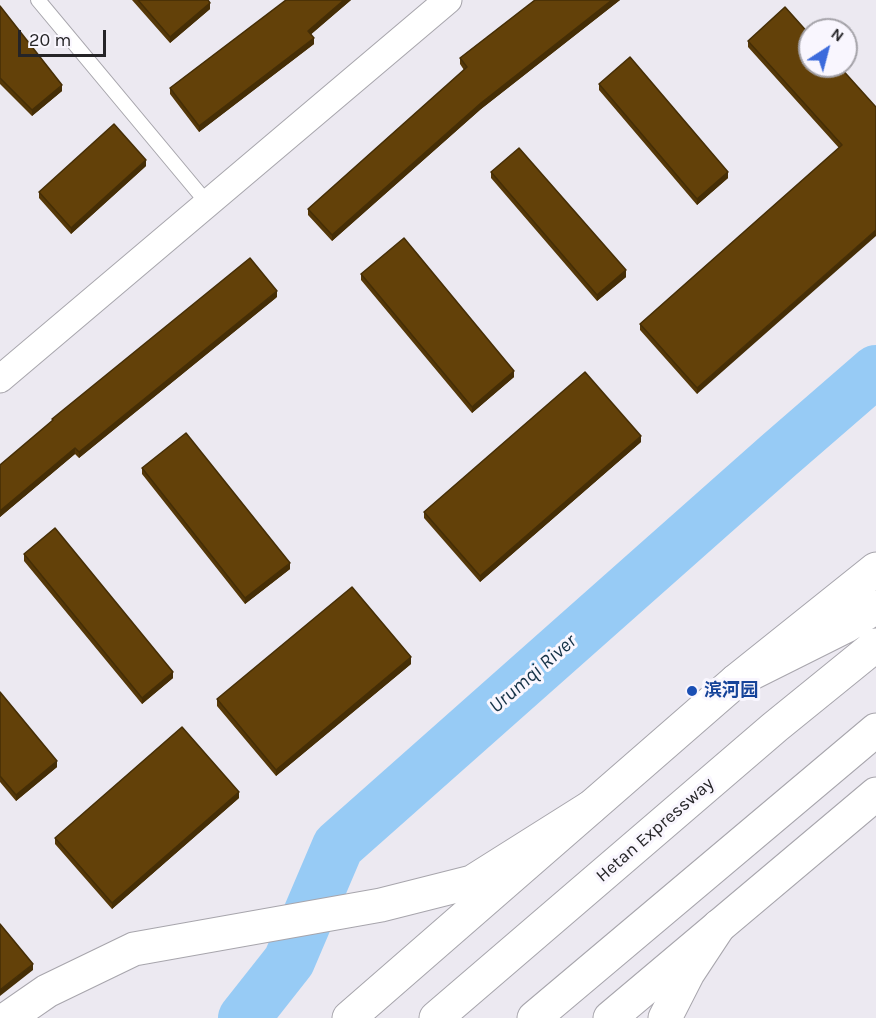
<!DOCTYPE html>
<meta charset="utf-8">
<style>
body{margin:0}
#map{position:relative;width:876px;height:1018px;overflow:hidden;background:#ece9f1;font-family:Karla,sans-serif}
canvas{display:block}
.north{position:absolute;left:798px;top:18px;width:60px;height:60px;box-sizing:border-box;background:#f9f6fe;border:2px solid #a4a2a8;border-radius:50%;rotate:36deg;font-size:16px;font-weight:700;line-height:24px;text-align:center;color:#252427}
.north::after{content:'';display:block;margin:auto;width:21px;height:27px;background:#3c6bdc;clip-path:polygon(50% 0,100% 100%,50% 72%,0 100%)}
.scale{position:absolute;left:18px;top:30px;width:88px;height:27px;box-sizing:border-box;border:3px solid #252427;border-top:0;padding-left:8px;font-size:18px;line-height:21px;white-space:nowrap;color:#252427;-webkit-text-stroke:4px #f9f6fe;paint-order:stroke}
</style>
<div id="map">
<canvas width="876" height="1018"></canvas>
<div class="north">N</div>
<div class="scale">20 m</div>
</div>
<script>
const ctx = document.querySelector('canvas').getContext('2d');
ctx.lineJoin = 'round';
function strokePath(path, color, width, dash) {
  ctx.strokeStyle = color;
  ctx.lineWidth = width;
  ctx.lineCap = dash ? 'butt' : 'round';
  ctx.setLineDash(dash || []);
  ctx.stroke(path);
}
function paint(path, color) {
  ctx.fillStyle = color;
  ctx.fill(path, 'evenodd');
}
function write(font, color, halo, rows, align = 'center') {
  ctx.font = font + ' Karla,"Noto Sans SC",sans-serif';
  ctx.lineWidth = 6;
  ctx.setLineDash([]);
  ctx.textBaseline = 'middle';
  ctx.strokeStyle = halo;
  ctx.fillStyle = color;
  for (const [text, x, y, turn = 0] of rows) {
    ctx.save();
    ctx.translate(x, y);
    ctx.rotate((+turn || 0) * Math.PI / 180);
    ctx.textAlign = isNaN(turn) ? turn : align;
    if (halo) ctx.strokeText(text, 0, 0);
    ctx.fillText(text, 0, 0);
    ctx.restore();
  }
}
strokePath(new Path2D(`
 M 244,1018 L 289,961 L 338,846 L 778,456 L 876,371`), '#97cbf5', 52);
const lane = new Path2D(`
 M 38,0 L 208,204`);
const street = new Path2D(`
 M 0,379 L 448,0`);
const secondary = new Path2D(`
 M 349,1018 L 736,681 L 876,569
 M 610,1018 L 876,794`);
const highway = new Path2D(`
 M 736,681 L 846,626 L 876,607
 M 8,1018 L 47,991 L 134,949 L 381,905 L 472,882 L 591,807
 M 436,1018 L 775,727 L 876,645
 M 534,1018 L 876,730
 M 665,1018 L 688,973 L 719,926`);
strokePath(lane, '#a7a5ac', 16);
strokePath(street, '#a7a5ac', 29);
strokePath(secondary, '#a7a5ac', 35);
strokePath(highway, '#a7a5ac', 35);
strokePath(lane, '#fff', 14);
strokePath(street, '#fff', 27);
strokePath(secondary, '#fff', 33);
strokePath(highway, '#fff', 33);
paint(new Path2D(`
 M 132,0 L 208,0 L 210,9 L 170,43 Z
 M 286,0 L 351,0 L 311,34 L 314,44 L 199,132 L 170,94 L 170,88 Z
 M 535,0 L 620,0 L 481,109 L 332,241 L 308,215 L 308,209 L 464,70 L 460,64 L 460,58 Z
 M 0,6 L 62,91 L 32,116 L 0,84 Z
 M 748,41 L 876,107 L 697,394 L 640,330 L 640,324 L 839,148 L 748,47 Z
 M 599,84 L 728,178 L 697,205 L 599,90 Z
 M 146,166 L 71,234 L 39,198 L 39,192 Z
 M 491,172 L 626,277 L 597,301 L 491,178 Z
 M 361,274 L 514,377 L 472,413 L 361,280 Z
 M 277,297 L 79,458 L 75,454 L 0,517 L 0,465 L 52,421 L 52,419 Z
 M 641,442 L 480,582 L 424,518 L 424,512 Z
 M 142,468 L 290,569 L 245,604 L 142,474 Z
 M 24,554 L 173,678 L 142,704 L 24,561 Z
 M 411,664 L 276,776 L 217,706 L 217,699 Z
 M 0,692 L 57,767 L 16,801 L 0,782 Z
 M 239,798 L 112,909 L 55,844 L 55,838 Z`), '#553808');
paint(new Path2D(`
 M 344,0 L 351,0 L 308,37 L 308,31 Z
 M 612,0 L 620,0 L 481,109 L 332,241 L 332,235 L 481,103 Z
 M 210,3 L 210,9 L 170,43 L 170,37 Z
 M 314,38 L 314,44 L 199,132 L 199,126 Z
 M 62,85 L 62,91 L 32,116 L 32,110 Z
 M 146,160 L 146,166 L 71,234 L 71,228 Z
 M 728,172 L 728,178 L 697,205 L 697,199 Z
 M 876,230 L 876,236 L 697,394 L 697,388 Z
 M 626,270 L 626,277 L 597,301 L 597,295 Z
 M 277,291 L 277,297 L 79,458 L 79,452 Z
 M 514,371 L 514,377 L 472,413 L 472,407 Z
 M 641,436 L 641,442 L 480,582 L 480,576 Z
 M 75,448 L 75,454 L 0,517 L 0,511 Z
 M 290,563 L 290,569 L 245,604 L 245,598 Z
 M 411,657 L 411,664 L 276,776 L 276,770 Z
 M 173,672 L 173,678 L 142,704 L 142,698 Z
 M 57,761 L 57,767 L 16,801 L 16,795 Z
 M 239,792 L 239,798 L 112,909 L 112,903 Z
 M 33,964 L 33,970 L 0,996 L 0,990 Z`), '#452e06');
const building = new Path2D(`
 M 138,0 L 208,0 L 210,3 L 170,37 Z
 M 286,0 L 344,0 L 308,31 L 314,38 L 199,126 L 170,88 Z
 M 535,0 L 612,0 L 481,103 L 332,235 L 308,209 L 467,67 L 460,58 Z
 M 0,6 L 62,85 L 32,110 L 0,78 Z
 M 785,7 L 810,35 L 810,66 L 839,66 L 876,107 L 876,230 L 697,388 L 640,324 L 842,145 L 748,41 Z
 M 630,57 L 728,172 L 697,199 L 599,84 Z
 M 114,124 L 146,160 L 71,228 L 39,192 Z
 M 519,148 L 626,270 L 597,295 L 491,172 Z
 M 404,238 L 514,371 L 472,407 L 361,274 Z
 M 250,258 L 277,291 L 79,452 L 75,448 L 0,511 L 0,465 L 53,420 L 52,419 Z
 M 585,372 L 641,436 L 480,576 L 424,512 Z
 M 186,433 L 290,563 L 245,598 L 142,468 Z
 M 55,528 L 173,672 L 142,698 L 24,554 Z
 M 352,587 L 411,657 L 276,770 L 217,699 Z
 M 0,692 L 57,761 L 16,795 L 0,776 Z
 M 182,727 L 239,792 L 112,903 L 55,838 Z
 M 0,924 L 33,964 L 0,990 Z`);
paint(building, '#634109');
strokePath(building, '#452e06', 1.5);
for (const [x, y, r, color] of [
 [692,691,6,"#1a4fb4"]
]) {
  const dot = new Path2D();
  dot.arc(x, y, r, 0, 2 * Math.PI);
  ctx.fillStyle = color;
  ctx.fill(dot);
  strokePath(dot, '#f9f6fe', 2);
}
write('bold 18px', '#164399', '#f9f6fe', [
 ["滨河园",704,691]
], 'left');
write('18px', '#252427', '#f9f6fe', [
 ["Hetan Expressway",655,830,-41]
]);
write('italic 20px', '#143146', '#f9f6fe', [
 ["Urumqi River",533,674,-41]
]);
</script>
